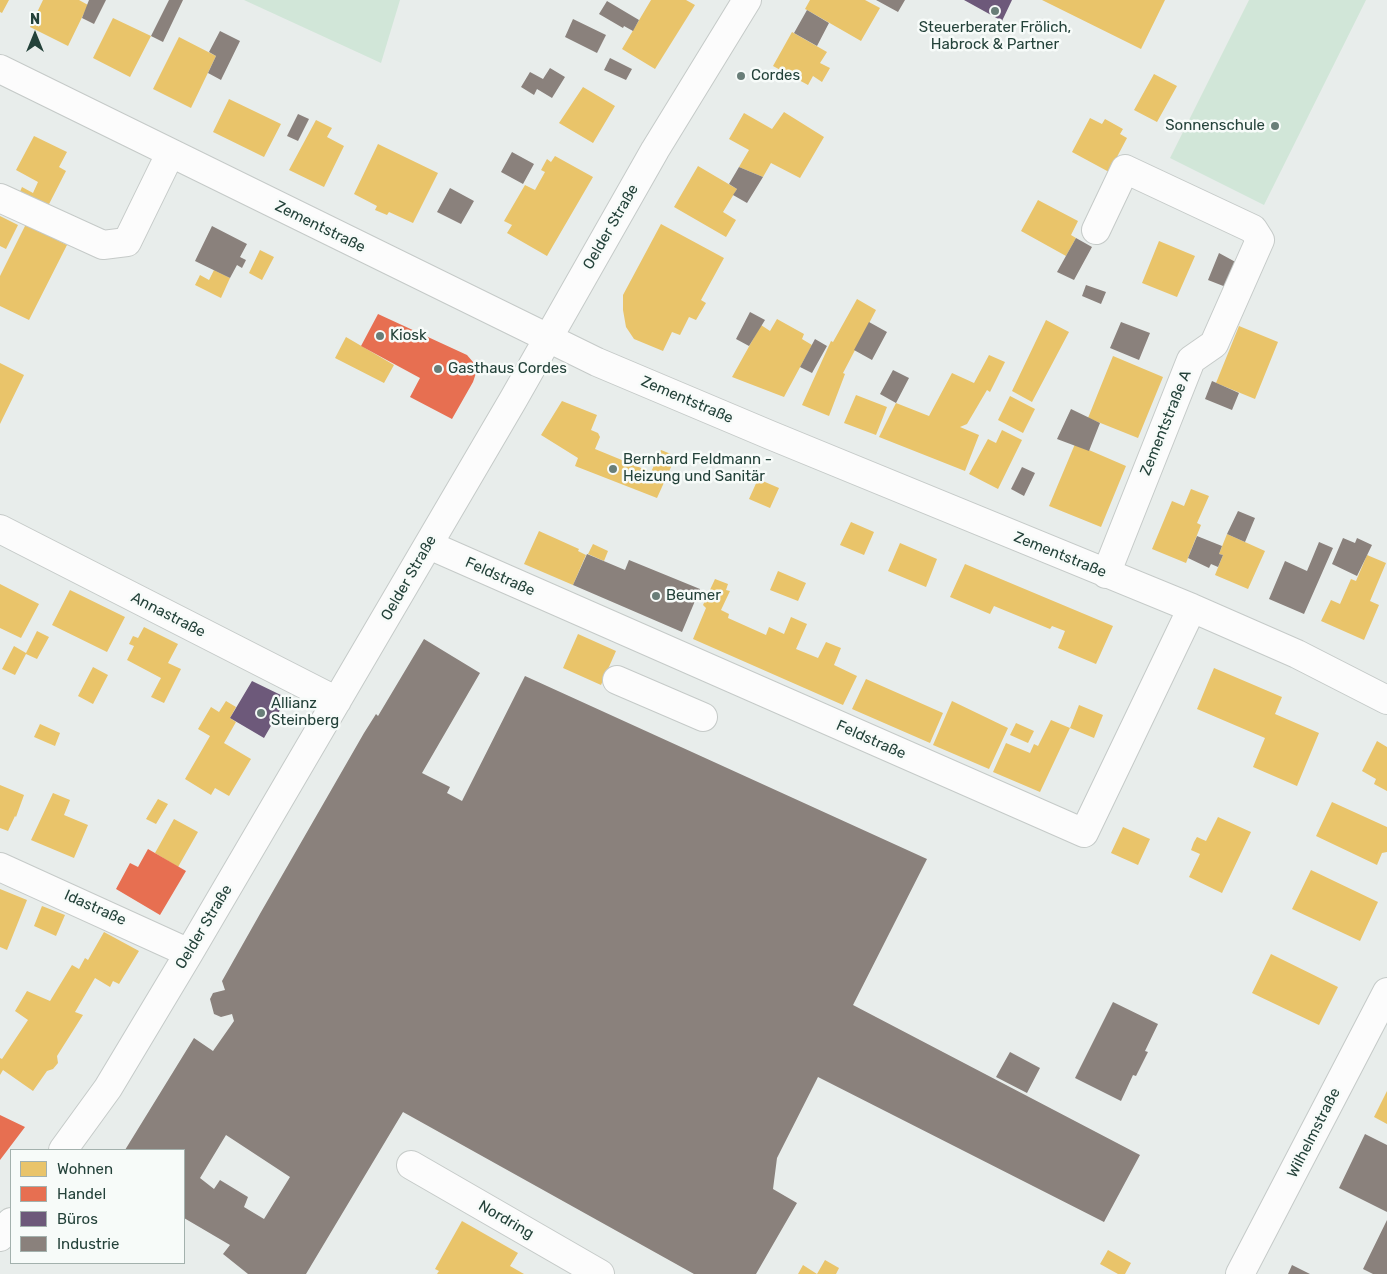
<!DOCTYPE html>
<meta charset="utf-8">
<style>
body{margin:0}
#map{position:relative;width:1387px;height:1274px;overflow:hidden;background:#e8edeb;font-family:Rubik,sans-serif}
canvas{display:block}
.legend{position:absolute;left:10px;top:1149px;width:175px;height:115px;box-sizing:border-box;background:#f7fbf9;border:1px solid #a3b1ad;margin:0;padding:6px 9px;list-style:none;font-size:15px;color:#24423a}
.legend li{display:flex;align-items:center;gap:10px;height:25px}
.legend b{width:25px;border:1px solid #a3b1ad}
.north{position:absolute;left:10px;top:10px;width:50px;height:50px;-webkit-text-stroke:4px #f7fbf9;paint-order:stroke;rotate:0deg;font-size:14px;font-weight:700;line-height:20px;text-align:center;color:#24423a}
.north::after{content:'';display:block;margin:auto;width:18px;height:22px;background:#24423a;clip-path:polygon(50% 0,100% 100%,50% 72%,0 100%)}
</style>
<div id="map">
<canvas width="1387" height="1274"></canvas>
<ul class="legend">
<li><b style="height:14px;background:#e9c46a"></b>Wohnen</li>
<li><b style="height:14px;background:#e76f51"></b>Handel</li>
<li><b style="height:14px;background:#6d597a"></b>Büros</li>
<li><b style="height:14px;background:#8a817c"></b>Industrie</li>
</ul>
<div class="north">N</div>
</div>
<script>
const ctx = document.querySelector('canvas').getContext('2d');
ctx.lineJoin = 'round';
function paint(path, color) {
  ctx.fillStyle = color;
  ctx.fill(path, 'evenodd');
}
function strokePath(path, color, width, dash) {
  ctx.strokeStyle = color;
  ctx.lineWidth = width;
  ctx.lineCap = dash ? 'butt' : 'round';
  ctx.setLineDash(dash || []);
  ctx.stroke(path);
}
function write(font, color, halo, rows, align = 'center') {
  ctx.font = font + ' Rubik,sans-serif';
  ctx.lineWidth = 5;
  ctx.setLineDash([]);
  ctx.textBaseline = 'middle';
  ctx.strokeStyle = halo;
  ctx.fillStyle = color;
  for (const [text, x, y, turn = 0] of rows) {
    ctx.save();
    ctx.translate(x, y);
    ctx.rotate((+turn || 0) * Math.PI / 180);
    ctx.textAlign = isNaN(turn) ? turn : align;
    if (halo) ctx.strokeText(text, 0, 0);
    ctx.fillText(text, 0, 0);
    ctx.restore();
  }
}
paint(new Path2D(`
 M 244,0 L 400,0 L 381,63 Z
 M 1249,0 L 1366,0 L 1264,205 L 1170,158 Z`), '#d1e6d8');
paint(new Path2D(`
 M 0,0 L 9,0 L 2,13 L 0,12 Z
 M 43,0 L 79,0 L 88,5 L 68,46 L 30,27 Z
 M 651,0 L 686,0 L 695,5 L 655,69 L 622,49 Z
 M 810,0 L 865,0 L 880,8 L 861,41 L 807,10 L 805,9 Z
 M 1042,0 L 1165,0 L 1141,49 Z
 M 113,18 L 151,36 L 130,77 L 93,58 Z
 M 792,32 L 827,52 L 820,63 L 830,68 L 822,82 L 813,76 L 808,85 L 773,66 Z
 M 179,37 L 216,56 L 191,108 L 153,89 Z
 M 1154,74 L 1177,86 L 1157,122 L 1134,110 Z
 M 583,87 L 615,106 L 593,143 L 559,123 Z
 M 229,99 L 281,124 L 264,157 L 213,132 Z
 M 784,112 L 824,137 L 800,178 L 771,163 L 763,177 L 739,167 L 749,150 L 729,139 L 744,113 L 772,129 Z
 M 1090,118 L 1102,124 L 1105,119 L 1123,129 L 1120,134 L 1127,138 L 1109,172 L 1072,152 Z
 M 316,120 L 332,128 L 327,137 L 344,146 L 324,187 L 289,170 Z
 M 34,136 L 67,152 L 59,167 L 66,171 L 47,208 L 19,194 L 22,187 L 33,193 L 38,182 L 16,170 Z
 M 378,144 L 438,173 L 413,223 L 389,212 L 387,215 L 375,210 L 377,206 L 354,194 Z
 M 555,156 L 593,177 L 547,256 L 507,233 L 512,225 L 504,221 L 525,185 L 535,190 L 545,172 L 541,170 L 547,159 L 551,162 Z
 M 698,166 L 737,189 L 723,212 L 736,220 L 726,237 L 674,207 Z
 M 1038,200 L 1078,221 L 1071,235 L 1076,238 L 1066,256 L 1021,231 Z
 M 0,216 L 18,225 L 6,249 L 0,246 Z
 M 26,224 L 67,245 L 29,320 L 0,306 L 0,276 Z
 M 661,224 L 724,258 L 701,300 L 706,303 L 696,320 L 689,317 L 680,335 L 672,332 L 663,351 L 634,339 L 626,327 L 623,310 L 623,295 Z
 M 1159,241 L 1195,256 L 1177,297 L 1142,283 Z
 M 260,250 L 274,257 L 262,280 L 249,273 Z
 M 214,270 L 230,278 L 221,298 L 195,285 L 200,275 L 209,280 Z
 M 857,299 L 876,310 L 843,373 L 845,374 L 829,416 L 802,405 L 831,341 L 833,342 Z
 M 777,319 L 804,334 L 802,339 L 812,345 L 784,397 L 732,377 L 761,325 L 770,331 Z
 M 1046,320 L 1069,332 L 1032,402 L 1012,391 Z
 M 1239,326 L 1278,342 L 1255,399 L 1216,383 Z
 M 346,337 L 394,365 L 384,383 L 335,358 Z
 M 989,355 L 1005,362 L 990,392 L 987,390 L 967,424 L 960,427 L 979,435 L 965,471 L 879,437 L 896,403 L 929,416 L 952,373 L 974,383 Z
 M 1113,356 L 1163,377 L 1138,438 L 1088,418 Z
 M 0,363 L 24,375 L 0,424 Z
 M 856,395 L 887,407 L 876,435 L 844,423 Z
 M 1010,396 L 1035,409 L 1023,433 L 998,420 Z
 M 562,401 L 597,415 L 591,430 L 598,433 L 600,437 L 595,449 L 651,472 L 661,450 L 676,456 L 657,498 L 575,466 L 578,458 L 541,435 Z
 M 1002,430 L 1022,440 L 998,489 L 969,474 L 988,439 L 996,443 Z
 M 1075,444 L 1126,466 L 1101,527 L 1049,506 Z
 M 758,479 L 779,488 L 770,508 L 749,499 Z
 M 1191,489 L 1209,496 L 1197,523 L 1201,525 L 1186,563 L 1152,549 L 1172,501 L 1184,506 Z
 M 851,522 L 874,532 L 864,555 L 840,545 Z
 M 539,531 L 579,549 L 578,551 L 586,555 L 573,585 L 524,564 Z
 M 1227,534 L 1265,551 L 1248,589 L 1215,575 L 1223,555 L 1219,554 Z
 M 900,543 L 937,559 L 926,587 L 888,571 Z
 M 593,544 L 608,551 L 604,561 L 588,554 Z
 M 1367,555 L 1386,563 L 1370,601 L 1379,605 L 1364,640 L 1321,621 L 1331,600 L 1340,604 L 1351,579 L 1356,581 Z
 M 965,564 L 1113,626 L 1096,664 L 1058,648 L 1065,631 L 1052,626 L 1050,629 L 994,606 L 990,614 L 950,597 Z
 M 778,571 L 806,583 L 798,601 L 770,590 Z
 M 715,579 L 728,584 L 726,590 L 730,591 L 721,610 L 729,614 L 728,618 L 766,635 L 769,627 L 784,634 L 791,617 L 807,624 L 796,649 L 818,658 L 826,642 L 841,648 L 834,665 L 857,676 L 843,705 L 693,639 L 706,608 L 703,605 Z
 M 0,584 L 39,604 L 21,638 L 0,628 Z
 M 70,590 L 125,617 L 107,652 L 52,625 Z
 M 144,627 L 178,644 L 168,663 L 181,669 L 164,703 L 151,697 L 161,678 L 127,660 L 134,646 L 129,644 L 133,636 L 138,638 Z
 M 37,631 L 49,637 L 37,659 L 26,654 L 15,675 L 2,669 L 14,646 L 26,653 Z
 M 578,634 L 616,651 L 601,685 L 563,668 Z
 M 93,667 L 108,675 L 93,704 L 78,696 Z
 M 1214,668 L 1282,697 L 1275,714 L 1319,733 L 1297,786 L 1253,767 L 1265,738 L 1197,709 Z
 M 866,679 L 943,713 L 930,743 L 852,709 Z
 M 226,701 L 236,707 L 230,718 L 236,722 L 224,743 L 251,759 L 229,796 L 215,788 L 211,795 L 185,779 L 210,736 L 198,729 L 211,707 L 219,712 Z
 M 952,701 L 1008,728 L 989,769 L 933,745 Z
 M 1079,705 L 1103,715 L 1094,738 L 1070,728 Z
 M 1051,720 L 1070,728 L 1040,792 L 993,772 L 1006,743 L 1030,753 L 1034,744 L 1038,746 Z
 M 1016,723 L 1034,731 L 1028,743 L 1010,735 Z
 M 40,724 L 60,733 L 55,746 L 34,737 Z
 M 1377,741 L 1387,747 L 1387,791 L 1374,784 L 1376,779 L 1362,771 Z
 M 0,785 L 24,795 L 16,817 L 15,816 L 8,831 L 0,828 Z
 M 53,793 L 70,800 L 64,815 L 88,825 L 74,858 L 31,840 Z
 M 158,799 L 168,804 L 156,824 L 146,819 Z
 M 1332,802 L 1387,827 L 1387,852 L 1382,853 L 1377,865 L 1316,836 Z
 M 1218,817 L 1251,832 L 1222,893 L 1189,877 L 1200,854 L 1191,850 L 1194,842 L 1197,837 L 1206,841 Z
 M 174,819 L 198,832 L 178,867 L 155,853 Z
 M 1123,827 L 1150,839 L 1138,865 L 1111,853 Z
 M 1311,870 L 1378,902 L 1360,941 L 1292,909 Z
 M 0,889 L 27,900 L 7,950 L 0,947 Z
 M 42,906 L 65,915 L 56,936 L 34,926 Z
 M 104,932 L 139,951 L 119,984 L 113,981 L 110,987 L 95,978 L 75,1012 L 83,1015 L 57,1056 L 58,1063 L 53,1069 L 47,1071 L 33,1091 L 3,1070 L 0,1075 L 0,1058 L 2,1059 L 28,1020 L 15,1011 L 27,991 L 50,1001 L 72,965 L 79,969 L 85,958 L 88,960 Z
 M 1271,954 L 1338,987 L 1319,1025 L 1252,993 Z
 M 1387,1091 L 1387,1124 L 1374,1117 Z
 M 462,1221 L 518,1253 L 510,1266 L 524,1274 L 437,1274 L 439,1271 L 435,1269 Z
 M 1108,1250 L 1131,1263 L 1125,1274 L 1118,1274 L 1100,1264 Z
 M 825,1260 L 839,1268 L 836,1274 L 798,1274 L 803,1265 L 817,1274 Z`), '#e9c46a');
paint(new Path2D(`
 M 378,314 L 467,355 L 473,362 L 476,373 L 473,382 L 452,419 L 410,397 L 420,378 L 361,346 Z
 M 148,849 L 186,871 L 160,915 L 116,889 L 130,863 L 138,867 Z
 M 0,1115 L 25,1127 L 0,1160 Z`), '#e76f51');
paint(new Path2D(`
 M 964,0 L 1012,0 L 1002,21 Z
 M 252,681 L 287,698 L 264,738 L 230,718 Z`), '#6d597a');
paint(new Path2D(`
 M 89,0 L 106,0 L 94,24 L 82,18 Z
 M 169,0 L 183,0 L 163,42 L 151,36 Z
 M 876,0 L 905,0 L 898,12 Z
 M 607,1 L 639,20 L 633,31 L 624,26 L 623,28 L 599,14 Z
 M 807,10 L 829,23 L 817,46 L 794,33 Z
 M 573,19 L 606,35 L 597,53 L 565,37 Z
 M 220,31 L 240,41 L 221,80 L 208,73 L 216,56 L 209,52 Z
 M 610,58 L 632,69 L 626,80 L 604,70 Z
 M 550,68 L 565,77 L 552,98 L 537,89 L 534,95 L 521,87 L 530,72 L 543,79 Z
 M 298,114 L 309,119 L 298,141 L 287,136 Z
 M 512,152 L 534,164 L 523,184 L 501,172 Z
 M 739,167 L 763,177 L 747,203 L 733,195 L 737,189 L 729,184 Z
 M 450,188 L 474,201 L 461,224 L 437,212 Z
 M 212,226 L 247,244 L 240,257 L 246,260 L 242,268 L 237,265 L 230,278 L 195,261 Z
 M 1076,238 L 1092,247 L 1074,280 L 1057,272 Z
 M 1219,253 L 1241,265 L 1231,289 L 1208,280 Z
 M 1086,285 L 1106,292 L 1101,304 L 1082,296 Z
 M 750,312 L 765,320 L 749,346 L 736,339 Z
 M 869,322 L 887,332 L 872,360 L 854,350 Z
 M 1121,322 L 1150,333 L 1139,360 L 1110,348 Z
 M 815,339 L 827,346 L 812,373 L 800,367 Z
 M 893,370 L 909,378 L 896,403 L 880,394 Z
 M 1212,381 L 1239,393 L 1232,410 L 1205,399 Z
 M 1071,409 L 1100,423 L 1089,451 L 1057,439 Z
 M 1022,467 L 1035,473 L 1024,496 L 1011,489 Z
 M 1238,511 L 1255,518 L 1245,542 L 1227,534 Z
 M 1197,536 L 1222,546 L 1219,554 L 1223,555 L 1218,567 L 1211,564 L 1209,568 L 1188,558 Z
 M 1343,538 L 1355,543 L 1357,538 L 1372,545 L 1357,576 L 1332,564 Z
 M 1319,542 L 1333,548 L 1304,614 L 1269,599 L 1285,561 L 1307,571 Z
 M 587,554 L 625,570 L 629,560 L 700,589 L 682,632 L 573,585 Z
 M 424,639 L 480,673 L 422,773 L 450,787 L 447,793 L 462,801 L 525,676 L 927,859 L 853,1005 L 1140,1155 L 1104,1222 L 818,1077 L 777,1158 L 773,1189 L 797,1203 L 756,1274 L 694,1274 L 403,1112 L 306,1274 L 248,1274 L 223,1254 L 230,1245 L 184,1218 L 184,1150 L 125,1150 L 194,1038 L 213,1051 L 234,1021 L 232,1014 L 221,1017 L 214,1014 L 210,999 L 213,993 L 225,990 L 222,981 L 261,912 L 364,733 L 376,714 L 378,716 ZM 226,1135 L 290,1177 L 264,1219 L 244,1207 L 248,1197 L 220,1180 L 214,1189 L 200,1178 Z
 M 1113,1002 L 1158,1024 L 1145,1051 L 1148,1052 L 1136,1076 L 1133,1075 L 1121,1101 L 1075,1078 Z
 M 1010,1052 L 1040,1068 L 1027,1093 L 996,1077 Z
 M 1365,1134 L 1387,1145 L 1387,1212 L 1339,1188 Z
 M 1387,1220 L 1387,1274 L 1373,1274 L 1363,1269 Z
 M 1292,1265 L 1310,1274 L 1288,1274 Z`), '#8a817c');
const minor = new Path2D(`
 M 0,69 L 597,362 L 770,435 L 1192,608 L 1297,654 L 1387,700
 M 0,198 L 103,245 L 127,242 L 170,154
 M 1096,230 L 1125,169 L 1253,229 L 1260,240 L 1214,344 L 1191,360 L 1106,574
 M 0,529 L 337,701
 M 429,545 L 1084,833 L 1192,608
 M 617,680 L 703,717
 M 0,867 L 189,953
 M 63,1150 L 108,1088 L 189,953 L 513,400 L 655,150 L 747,0
 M 411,1165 L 600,1274
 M 0,1237 L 11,1222
 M 1240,1274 L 1387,992`);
strokePath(minor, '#c5cac8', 30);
strokePath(minor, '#fcfcfc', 28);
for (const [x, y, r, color] of [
 [995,11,5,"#697e78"],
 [741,76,5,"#697e78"],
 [1275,126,5,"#697e78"],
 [380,336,5,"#697e78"],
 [438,369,5,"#697e78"],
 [613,469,5,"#697e78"],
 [656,596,5,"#697e78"],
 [261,713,5,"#697e78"]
]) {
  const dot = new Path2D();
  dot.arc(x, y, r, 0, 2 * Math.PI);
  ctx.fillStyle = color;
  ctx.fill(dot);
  strokePath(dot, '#f7fbf9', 2);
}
write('15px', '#24423a', '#f7fbf9', [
 ["Steuerberater Frölich,",995,28,"center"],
 ["Habrock & Partner",995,45,"center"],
 ["Cordes",751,76],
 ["Sonnenschule",1265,126,"right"],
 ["Kiosk",390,336],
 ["Gasthaus Cordes",448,369],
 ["Bernhard Feldmann -",623,460],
 ["Heizung und Sanitär",623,477],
 ["Beumer",666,596],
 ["Allianz",271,704],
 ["Steinberg",271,721]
], 'left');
write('15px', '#24423a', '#f7fbf9', [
 ["Zementstraße",320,227,26],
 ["Oelder Straße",611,227,-60],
 ["Zementstraße",687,400,23],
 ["Zementstraße A",1166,423,-68],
 ["Zementstraße",1060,555,22],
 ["Feldstraße",500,577,24],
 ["Oelder Straße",409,578,-60],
 ["Annastraße",168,615,27],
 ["Feldstraße",871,740,24],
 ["Idastraße",95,908,24],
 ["Oelder Straße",204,927,-59],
 ["Wilhelmstraße",1314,1133,-63],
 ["Nordring",506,1220,30]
]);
</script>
